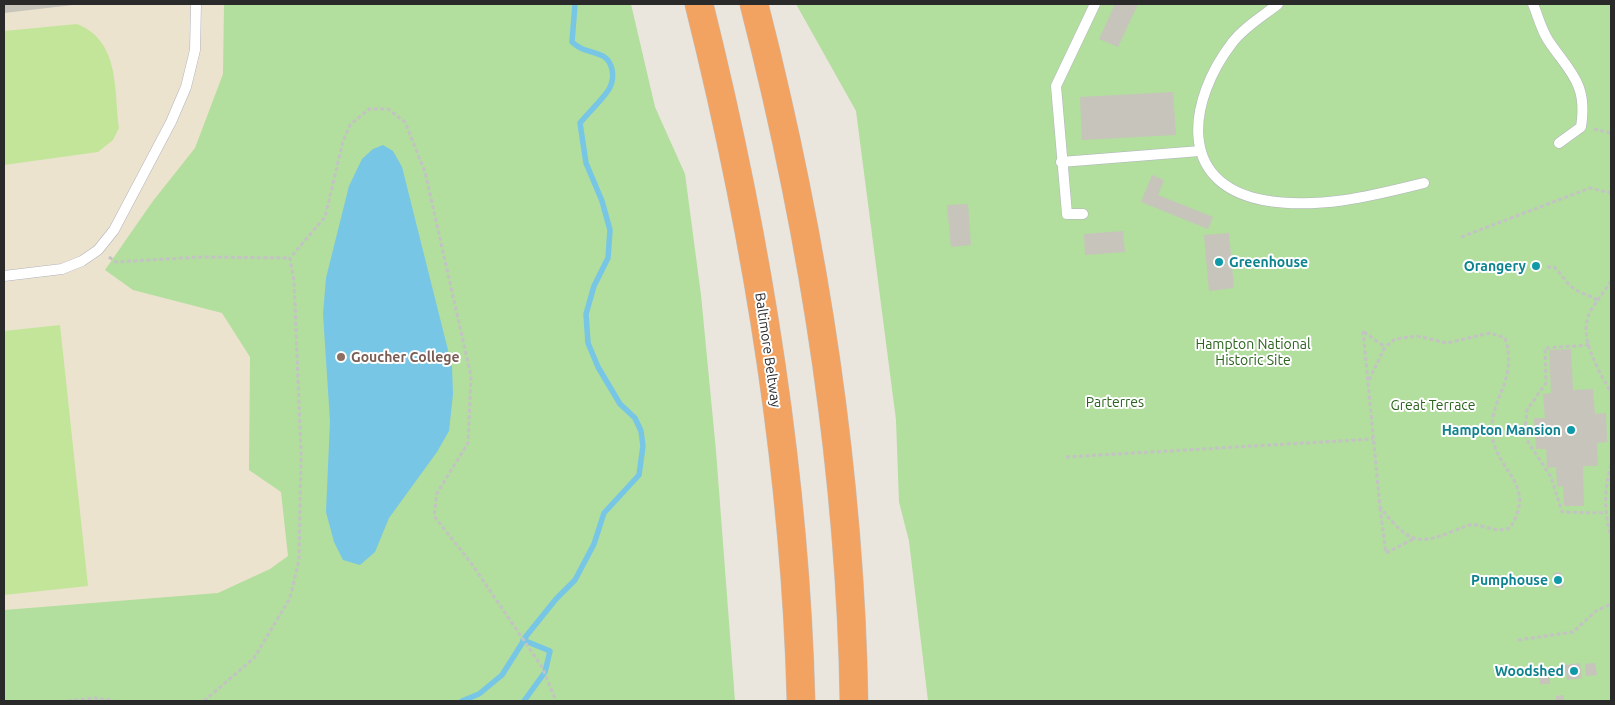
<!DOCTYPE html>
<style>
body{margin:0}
#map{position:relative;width:1615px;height:705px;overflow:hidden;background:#ebe6dd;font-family:Ubuntu,sans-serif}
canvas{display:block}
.frame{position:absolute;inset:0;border:5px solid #2a2a2a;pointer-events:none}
</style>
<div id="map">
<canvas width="1615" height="705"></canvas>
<div class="frame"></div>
</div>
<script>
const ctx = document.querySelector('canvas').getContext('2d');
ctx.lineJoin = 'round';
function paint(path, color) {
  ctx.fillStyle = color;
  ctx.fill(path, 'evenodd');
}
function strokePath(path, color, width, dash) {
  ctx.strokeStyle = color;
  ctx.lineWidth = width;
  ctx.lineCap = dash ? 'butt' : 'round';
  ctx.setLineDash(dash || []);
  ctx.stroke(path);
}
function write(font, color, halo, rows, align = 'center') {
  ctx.font = font + ' Ubuntu,sans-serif';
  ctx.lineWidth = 4;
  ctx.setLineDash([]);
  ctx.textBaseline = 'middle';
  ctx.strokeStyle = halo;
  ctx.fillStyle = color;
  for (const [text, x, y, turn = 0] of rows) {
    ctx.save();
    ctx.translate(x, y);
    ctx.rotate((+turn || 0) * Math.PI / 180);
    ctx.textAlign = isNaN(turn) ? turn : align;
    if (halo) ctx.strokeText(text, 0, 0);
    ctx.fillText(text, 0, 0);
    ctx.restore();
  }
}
paint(new Path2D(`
 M 4,4 L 618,4 L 702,550 L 4,701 Z`), '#ece3ce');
paint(new Path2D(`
 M 224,4 L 631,4 L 655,107 L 685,174 L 701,295 L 716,451 L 735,701 L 4,701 L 4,610 L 218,593 L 270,569 L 288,556 L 281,492 L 249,470 L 250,357 L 222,313 L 133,290 L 105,270 L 153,201 L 195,148 L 223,74 Z
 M 796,4 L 1611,4 L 1611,701 L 928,701 L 909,541 L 899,502 L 896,420 L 856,111 Z`), '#b2de9e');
paint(new Path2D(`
 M 77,24 C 120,41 114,89 119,128 L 113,140 L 98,152 L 4,165 L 4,31 Z
 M 60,325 L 88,586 L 4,595 L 4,331 Z`), '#c3e59a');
paint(new Path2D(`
 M 383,145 L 393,151 L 402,167 L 452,366 L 453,394 L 449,431 L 437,452 L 389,518 L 375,552 L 360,565 L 343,560 L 334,542 L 326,512 L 330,421 L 323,314 L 326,278 L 349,186 L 362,159 L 373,149 Z`), '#78c6e6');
strokePath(new Path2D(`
 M 462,701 L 479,694 L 502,675 L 526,637
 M 524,701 L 545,672 L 550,651 L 523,640 L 556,599 L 575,580 L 594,544 L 604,513 L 639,475 L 643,446 L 641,431 L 635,418 L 620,404 L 598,367 L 588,343 L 586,314 L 594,286 L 608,258 L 610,230 L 602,201 L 586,163 L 580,123 C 586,115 608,94 610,87 C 615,77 613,62 603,56 C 590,50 583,52 572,42 L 575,4`), '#78c6e6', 5.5);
paint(new Path2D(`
 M 4,4 L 73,4 L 73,5 L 4,13 Z
 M 1115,4 L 1138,4 L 1118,47 L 1099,39 Z
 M 1173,92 L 1176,135 L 1082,140 L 1080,97 Z
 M 1152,175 L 1164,180 L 1158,195 L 1213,217 L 1208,229 L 1141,202 Z
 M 968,204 L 971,245 L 951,247 L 947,205 Z
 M 1123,231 L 1125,252 L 1085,255 L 1084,234 Z
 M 1229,233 L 1234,288 L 1209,291 L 1204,235 Z
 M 1571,349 L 1573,390 L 1593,389 L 1595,414 L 1606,413 L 1607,442 L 1597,443 L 1598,466 L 1583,466 L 1584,506 L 1564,506 L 1563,486 L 1557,487 L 1556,467 L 1547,468 L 1546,449 L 1536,449 L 1534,418 L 1545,418 L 1543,394 L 1551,393 L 1549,350 Z
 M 1561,572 L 1563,587 L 1555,588 L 1553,573 Z
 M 1580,663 L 1582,678 L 1567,680 L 1565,665 Z
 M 1595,663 L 1597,675 L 1586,676 L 1585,664 Z
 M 1550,674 L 1550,684 L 1540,684 L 1539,675 Z
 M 1564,695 L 1564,701 L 1556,701 L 1556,696 Z`), '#c7c4bc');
const lane = new Path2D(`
 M 1278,4 C 1263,16 1243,28 1232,43 C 1189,99 1175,183 1263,200 C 1317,210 1372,196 1424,183
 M 1533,4 C 1538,16 1541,29 1548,40 C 1570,73 1588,83 1581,127 L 1559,143
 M 1061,162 L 1200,151
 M 1083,214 L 1067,214 L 1056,86 L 1095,4
 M 4,276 L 62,269 L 82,261 L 98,250 L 114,230 L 171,122 L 186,87 L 195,50 L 196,4`);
const highway = new Path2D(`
 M 699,4 C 756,232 795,466 801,701
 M 754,4 C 812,230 850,467 854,701`);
strokePath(lane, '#b1b3bd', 11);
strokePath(highway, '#c3c3c3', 29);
strokePath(new Path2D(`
 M 1594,129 L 1611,133
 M 1461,237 L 1590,188 L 1611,193
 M 109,257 L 116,262 L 201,257 L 290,258
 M 1547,267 L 1554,267 C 1562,274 1566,284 1576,290 C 1583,294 1590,295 1598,301
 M 1611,281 C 1605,291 1597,300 1591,310 C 1576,336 1599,370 1611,393
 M 1363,331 L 1380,507 C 1414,551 1422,543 1469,525 C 1484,523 1492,534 1510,528 C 1538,483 1496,473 1492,434 C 1489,398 1519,380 1505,338 L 1490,333 L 1447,343 L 1417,336 L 1395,339 L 1385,347 L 1368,382
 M 1364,332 L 1385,347
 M 1589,345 L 1545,348 L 1546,383 L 1527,410 L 1525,428 L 1528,442 L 1551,477 L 1562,512 L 1606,513
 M 1492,429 L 1525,428
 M 1066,457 L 1373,439
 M 1611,465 C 1604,489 1604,513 1611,537
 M 1380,508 L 1386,553 L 1413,539
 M 1518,640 L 1573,632 L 1596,611 L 1611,604
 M 68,701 L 95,698 L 115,701
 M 204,701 L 254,658 L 290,598 L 299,560 L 301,453 L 294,281 L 290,258 L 325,217 L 343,141 L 350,125 L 369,109 L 388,109 L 405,122 L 425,172 L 471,376 L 468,443 L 437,493 L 434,516 L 471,563 L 542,667 L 556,701`), '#c3c3c3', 3, [4, 2.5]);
strokePath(lane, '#fff', 10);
strokePath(highway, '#f3a361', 28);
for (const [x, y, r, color] of [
 [1219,262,5,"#0f9aa8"],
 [1536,266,5,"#0f9aa8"],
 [341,357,5,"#8d6e63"],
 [1571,430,5,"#0f9aa8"],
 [1558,580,5,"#0f9aa8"],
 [1574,671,5,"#0f9aa8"]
]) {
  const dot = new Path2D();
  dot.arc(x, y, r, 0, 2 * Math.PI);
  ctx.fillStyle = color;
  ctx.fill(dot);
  strokePath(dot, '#fff', 2);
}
write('bold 14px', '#0d838f', '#fff', [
 ["Greenhouse",1229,262,"left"],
 ["Orangery",1526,266],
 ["Hampton Mansion",1561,430],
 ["Pumphouse",1548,580],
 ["Woodshed",1564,671]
], 'right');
write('14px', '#2c631f', '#fff', [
 ["Hampton National",1253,344],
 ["Historic Site",1253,360],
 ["Parterres",1115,402],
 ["Great Terrace",1433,405]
]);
write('14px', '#2a2a2a', '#fff', [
 ["Baltimore Beltway",768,350,82]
]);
write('bold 14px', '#785e54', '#fff', [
 ["Goucher College",351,357]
], 'left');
</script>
